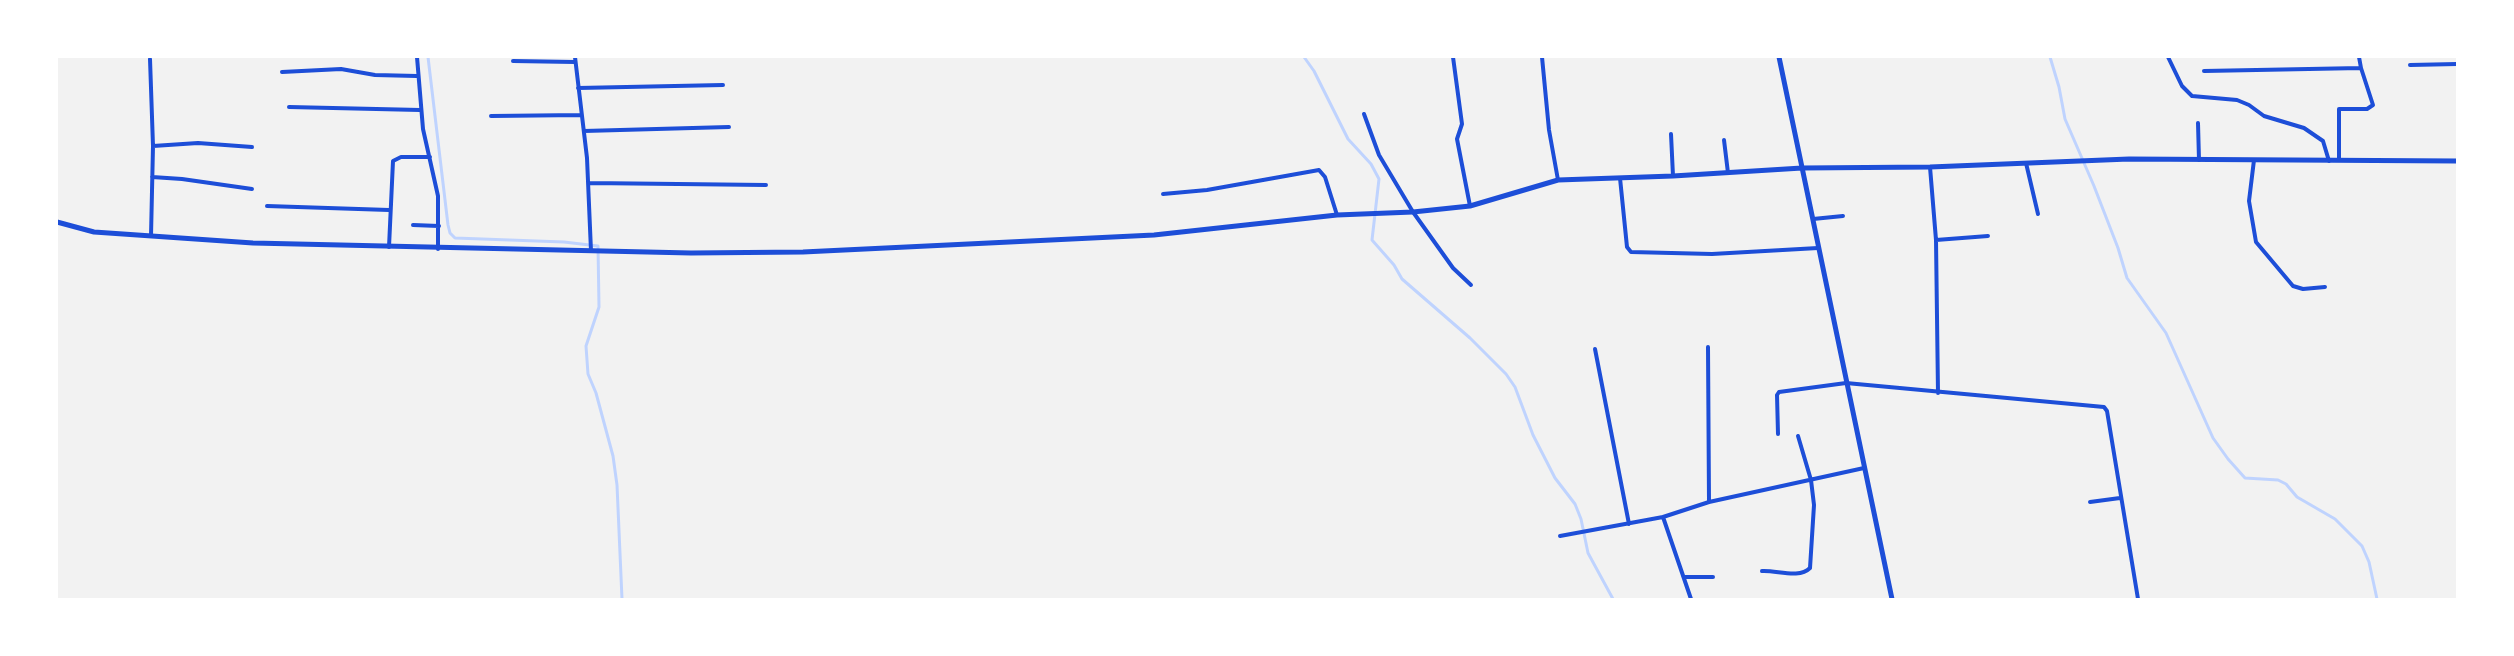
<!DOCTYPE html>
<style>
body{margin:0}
#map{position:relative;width:2514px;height:656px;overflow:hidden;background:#f2f2f2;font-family:"Exo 2",sans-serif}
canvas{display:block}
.frame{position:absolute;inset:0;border:58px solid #fff;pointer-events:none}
</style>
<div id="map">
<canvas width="2514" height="656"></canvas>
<div class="frame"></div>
</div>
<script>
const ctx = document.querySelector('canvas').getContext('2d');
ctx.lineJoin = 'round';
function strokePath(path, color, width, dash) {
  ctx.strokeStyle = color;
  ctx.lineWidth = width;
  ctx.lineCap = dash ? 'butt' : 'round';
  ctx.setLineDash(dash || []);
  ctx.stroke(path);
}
strokePath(new Path2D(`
 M 428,57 L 448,225 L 450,233 L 455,238 L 564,242 L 598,246 L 599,307 L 586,346 L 588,374 L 596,393 L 613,456 L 617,485 L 622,599
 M 1304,57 L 1314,71 L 1348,139 L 1371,164 L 1379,179 L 1372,240 L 1394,265 L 1402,279 L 1470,338 L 1506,374 L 1515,387 L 1533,435 L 1555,478 L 1575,504 L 1581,519 L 1588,553 L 1613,599
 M 2050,57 L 2059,87 L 2065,119 L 2094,186 L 2118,248 L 2127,278 L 2166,333 L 2213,438 L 2228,459 L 2245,478 L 2278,480 L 2286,484 L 2297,497 L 2335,519 L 2362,546 L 2369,562 L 2377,599`), '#bfd3fe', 3);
strokePath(new Path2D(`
 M 417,57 L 423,129 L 438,196 L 438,249
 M 575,57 L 587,158 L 591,251
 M 1453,57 L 1462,124 L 1457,139 L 1470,206
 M 1542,57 L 1549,130 L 1558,180
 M 2168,57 L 2182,86 L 2192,96 L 2237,100 L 2249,105 L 2264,116 L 2304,128 L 2323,141 L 2329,161
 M 2359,57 L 2361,68
 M 150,59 L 153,146 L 151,236
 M 513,61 L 575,62
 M 2410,65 L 2457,64
 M 2204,71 L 2361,68 L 2373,105 L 2367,109 L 2339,109 L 2339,160
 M 282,72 L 341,69 L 375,75 L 417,76
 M 578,88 L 723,85
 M 289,107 L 420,110
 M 1364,114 L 1379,155 L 1413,212 L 1453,268 L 1471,285
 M 491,116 L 581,115
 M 2198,123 L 2199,160
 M 584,131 L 729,127
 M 1671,134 L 1673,176
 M 1724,140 L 1728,173
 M 153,146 L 198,143 L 252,147
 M 2254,160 L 2249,201 L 2256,242 L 2293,286 L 2303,289 L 2325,287
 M 2026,163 L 2038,214
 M 1930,167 L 1936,240 L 1938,393
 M 152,177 L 182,179 L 252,189
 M 1620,178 L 1627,247 L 1631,252 L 1712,254 L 1818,248
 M 589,183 L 766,185
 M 1163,194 L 1207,190 L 1319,170 L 1325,177 L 1337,215
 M 267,206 L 389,210
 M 1813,219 L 1843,216
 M 413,225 L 439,226
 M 1936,240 L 1988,236
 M 389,247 L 393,161 L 401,157 L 430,157
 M 1708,347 L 1709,502
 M 1595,349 L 1629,524
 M 1778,434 L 1777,395 L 1779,392 L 1846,383 L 2104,407 L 2107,411 L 2138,599
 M 2090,502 L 2120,498
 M 1663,517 L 1691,599
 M 1560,536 L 1663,517 L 1709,502 L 1864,468
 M 1762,571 C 1777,570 1799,579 1810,568 L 1814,505 L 1811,480 L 1798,436
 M 1684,577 L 1713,577`), '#1d4ed8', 4);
strokePath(new Path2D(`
 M 1779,57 L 1892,599
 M 57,222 L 94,232 L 253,243 L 691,253 L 803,252 L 1154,235 L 1337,215 L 1413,212 L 1470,206 L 1558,180 L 1673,176 L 1802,168 L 1930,167 L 2129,159 L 2457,161`), '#1d4ed8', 5);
</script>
